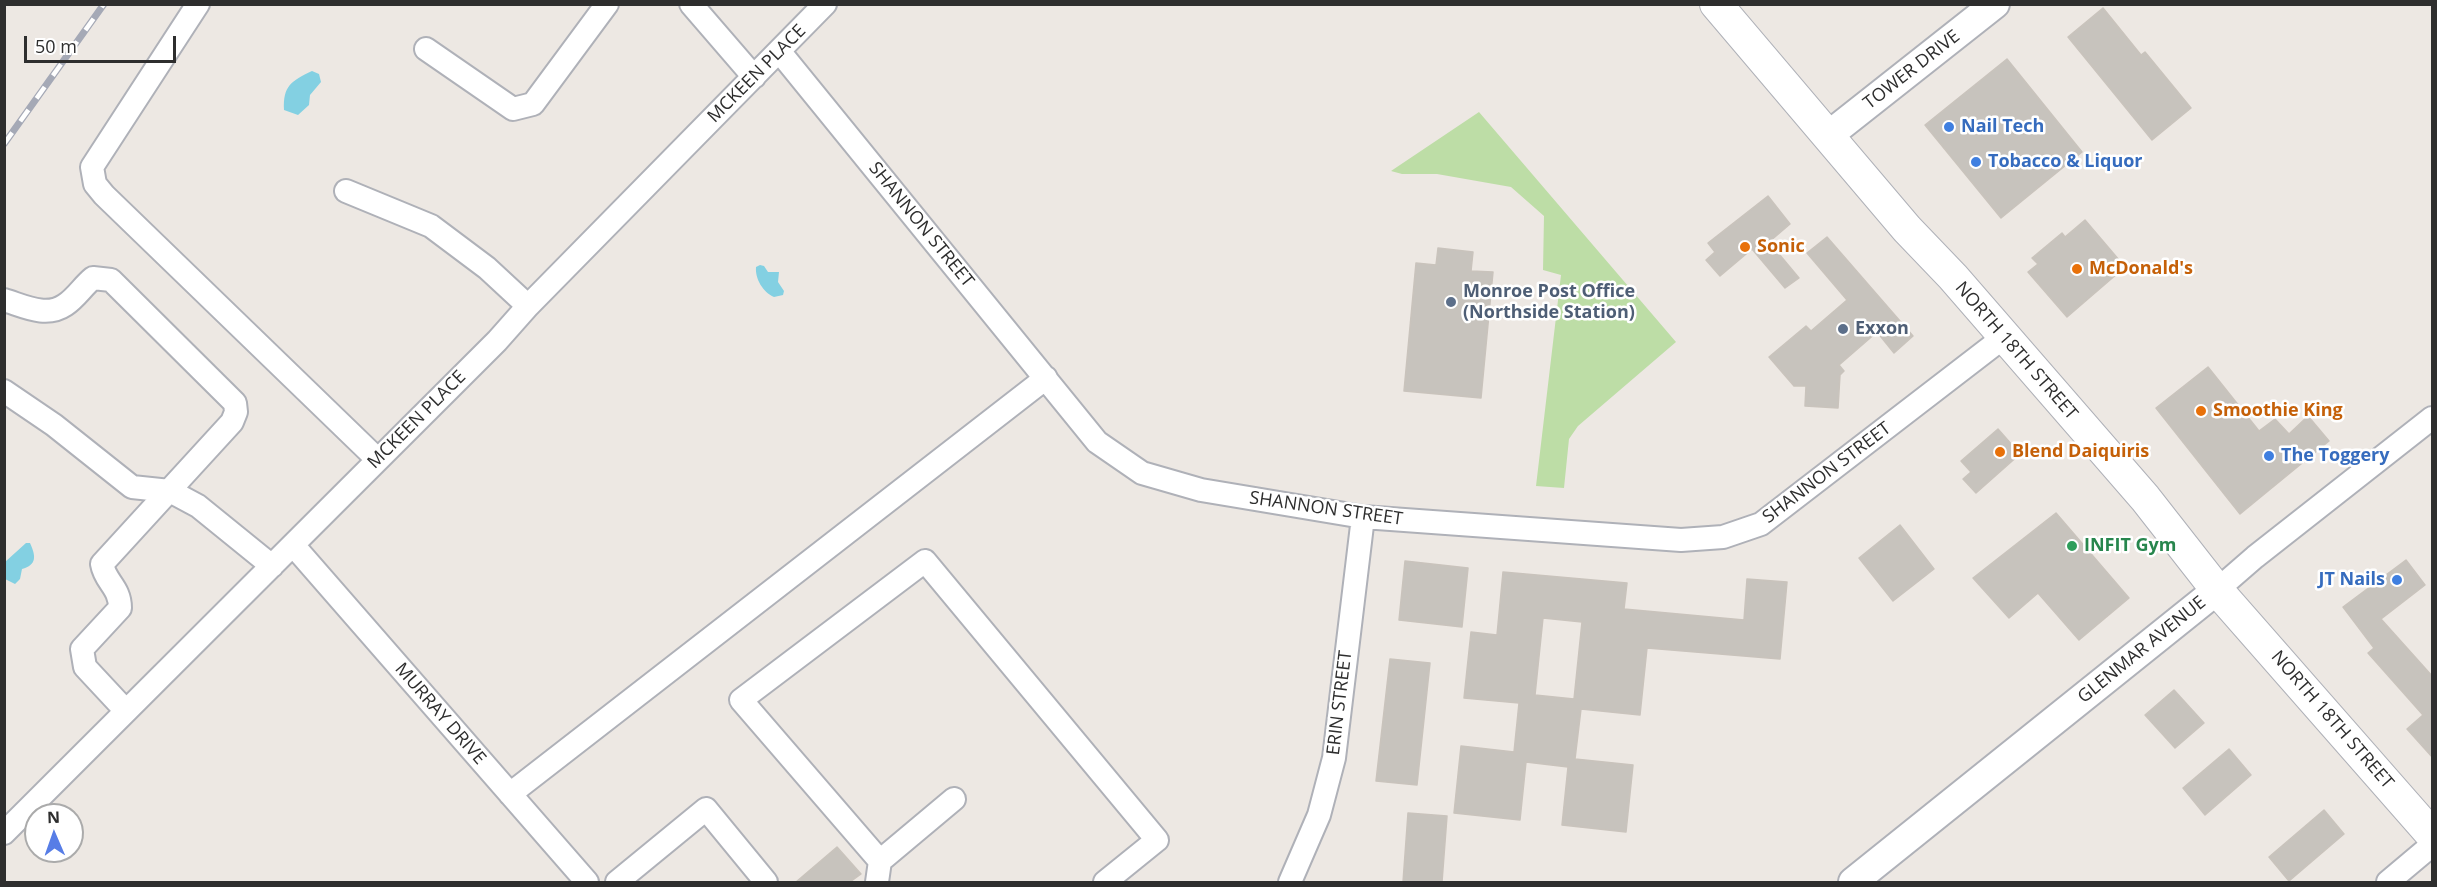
<!DOCTYPE html>
<style>
body{margin:0}
#map{position:relative;width:2437px;height:887px;overflow:hidden;background:#ede8e3;font-family:"Open Sans",sans-serif}
canvas{display:block}
.frame{position:absolute;inset:0;border:6px solid #2e2e2e;pointer-events:none}
.north{position:absolute;left:24px;top:803px;width:60px;height:60px;box-sizing:border-box;background:#fff;border:2px solid #ababab;border-radius:50%;rotate:358deg;font-size:16px;font-weight:700;line-height:24px;text-align:center;color:#2e2e2e}
.north::after{content:'';display:block;margin:auto;width:21px;height:27px;background:#577de6;clip-path:polygon(50% 0,100% 100%,50% 72%,0 100%)}
.scale{position:absolute;left:24px;top:36px;width:152px;height:27px;box-sizing:border-box;border:3px solid #2e2e2e;border-top:0;padding-left:8px;font-size:18px;line-height:21px;white-space:nowrap;color:#2e2e2e;-webkit-text-stroke:4px #fff;paint-order:stroke}
</style>
<div id="map">
<canvas width="2437" height="887"></canvas>
<div class="frame"></div>
<div class="north">N</div>
<div class="scale">50 m</div>
</div>
<script>
const ctx = document.querySelector('canvas').getContext('2d');
ctx.lineJoin = 'round';
function paint(path, color) {
  ctx.fillStyle = color;
  ctx.fill(path, 'evenodd');
}
function strokePath(path, color, width, dash) {
  ctx.strokeStyle = color;
  ctx.lineWidth = width;
  ctx.lineCap = dash ? 'butt' : 'round';
  ctx.setLineDash(dash || []);
  ctx.stroke(path);
}
function write(font, color, halo, rows, align = 'center') {
  ctx.font = font + ' "Open Sans",sans-serif';
  ctx.lineWidth = 5;
  ctx.setLineDash([]);
  ctx.textBaseline = 'middle';
  ctx.strokeStyle = halo;
  ctx.fillStyle = color;
  for (const [text, x, y, turn = 0] of rows) {
    ctx.save();
    ctx.translate(x, y);
    ctx.rotate((+turn || 0) * Math.PI / 180);
    ctx.textAlign = isNaN(turn) ? turn : align;
    if (halo) ctx.strokeText(text, 0, 0);
    ctx.fillText(text, 0, 0);
    ctx.restore();
  }
}
paint(new Path2D(`
 M 1479,112 L 1676,342 L 1578,426 L 1569,439 L 1564,488 L 1536,486 L 1561,275 L 1543,270 L 1544,216 L 1511,187 L 1437,174 L 1402,174 L 1391,171 Z`), '#bddda6');
paint(new Path2D(`
 M 312,71 L 319,74 L 321,82 L 310,95 L 309,105 L 298,115 L 284,110 C 283,86 291,81 312,71 Z
 M 760,265 L 764,266 L 768,272 L 779,272 L 778,282 L 784,291 L 783,295 L 774,297 C 763,292 755,279 756,267 Z
 M 26,543 L 30,543 C 36,556 37,565 22,569 L 20,579 L 15,584 L 5,579 L 5,562 Z`), '#83d0e2');
const building = new Path2D(`
 M 2103,8 L 2141,55 L 2145,52 L 2191,108 L 2152,140 L 2068,37 Z
 M 2007,59 L 2082,152 L 2001,218 L 1925,125 Z
 M 1768,196 L 1790,224 L 1769,242 L 1799,278 L 1785,288 L 1752,249 L 1720,276 L 1706,260 L 1715,252 L 1708,243 Z
 M 2085,220 L 2125,267 L 2067,317 L 2028,272 L 2038,264 L 2032,258 L 2062,233 L 2065,237 Z
 M 1827,237 L 1913,336 L 1894,353 L 1877,332 L 1839,365 L 1844,371 L 1840,375 L 1838,408 L 1805,406 L 1806,386 L 1794,386 L 1769,357 L 1806,326 L 1811,331 L 1847,300 L 1807,253 Z
 M 1438,248 L 1473,252 L 1471,271 L 1493,272 L 1481,398 L 1404,391 L 1416,263 L 1436,265 Z
 M 2208,367 L 2259,431 L 2275,419 L 2289,434 L 2308,416 L 2329,441 L 2240,514 L 2156,408 Z
 M 1998,429 L 2020,454 L 1976,493 L 1963,479 L 1971,472 L 1961,461 Z
 M 2056,513 L 2129,598 L 2079,640 L 2038,593 L 2009,618 L 1973,578 Z
 M 1900,525 L 1934,569 L 1893,601 L 1859,558 Z
 M 2406,560 L 2425,585 L 2381,619 L 2433,677 L 2433,758 L 2407,729 L 2423,715 L 2368,653 L 2374,648 L 2343,607 Z
 M 1405,561 L 1468,568 L 1462,627 L 1399,620 Z
 M 1503,572 L 1627,583 L 1624,609 L 1744,620 L 1747,579 L 1787,582 L 1780,659 L 1647,648 L 1640,715 L 1581,709 L 1575,759 L 1633,765 L 1626,832 L 1562,825 L 1568,767 L 1526,762 L 1520,820 L 1454,813 L 1461,746 L 1514,752 L 1519,703 L 1464,698 L 1471,632 L 1497,635 ZM 1543,618 L 1582,622 L 1574,699 L 1535,695 Z
 M 1390,659 L 1430,663 L 1417,785 L 1376,781 Z
 M 2174,690 L 2204,723 L 2175,748 L 2145,715 Z
 M 2229,749 L 2251,775 L 2205,815 L 2183,788 Z
 M 2324,810 L 2344,834 L 2289,881 L 2269,857 Z
 M 1408,813 L 1447,816 L 1442,882 L 1403,882 Z
 M 837,847 L 861,874 L 850,882 L 796,882 Z`);
paint(building, '#c7c3bd');
strokePath(building, '#c9c3bc', 1.5);
const minor = new Path2D(`
 M 198,4 L 92,167 L 95,184 L 104,195 L 377,459
 M 691,4 L 754,77
 M 426,49 L 513,109 L 533,104 L 607,4
 M 779,51 L 1097,442 L 1142,473 L 1201,490 L 1363,517 L 1681,540 L 1723,537 L 1761,524 L 2004,337
 M 346,191 L 431,226 L 487,268 L 528,306
 M 4,300 C 24,306 46,318 65,305 C 76,298 83,286 93,278 L 111,280 L 235,403 L 236,412 L 232,422 L 102,564 C 105,582 120,587 120,608 L 82,649 L 85,667 L 126,711
 M 4,391 L 54,425 L 132,487 L 170,491 L 198,506 L 272,566
 M 293,545 L 587,882
 M 2217,590 L 2255,557 L 2432,418
 M 510,794 L 1046,378
 M 4,833 L 497,341 L 528,306 L 825,4
 M 880,861 L 741,700 L 925,561 L 1157,840 L 1105,882
 M 617,882 L 706,809 L 766,882
 M 877,882 L 880,861 L 954,799
 M 1290,882 L 1319,815 L 1334,758 L 1363,517
 M 2388,882 L 2432,845`);
const tertiary = new Path2D(`
 M 1829,135 L 1995,4
 M 1853,882 L 2217,590`);
const secondary = new Path2D(`
 M 1716,4 L 1907,229 L 1953,277 L 2145,498 L 2217,590 L 2432,835`);
strokePath(minor, '#afb1b8', 26);
strokePath(tertiary, '#afb1b8', 32);
strokePath(secondary, '#afb1b8', 34);
strokePath(minor, '#fff', 22);
strokePath(tertiary, '#fff', 28);
strokePath(secondary, '#fff', 32);
const rail = new Path2D(`
 M 4,144 L 104,4`);
strokePath(rail, '#a5a9b6', 7);
strokePath(rail, '#fff', 4.5, [14]);
for (const [x, y, r, color] of [
 [1949,127,6,"#3f7fe0"],
 [1976,162,6,"#3f7fe0"],
 [1745,247,6,"#e8710a"],
 [2077,269,6,"#e8710a"],
 [1451,302,6,"#5c6f8a"],
 [1843,329,6,"#5c6f8a"],
 [2201,411,6,"#e8710a"],
 [2000,452,6,"#e8710a"],
 [2269,456,6,"#3f7fe0"],
 [2072,546,6,"#2e9e5b"],
 [2397,580,6,"#3f7fe0"]
]) {
  const dot = new Path2D();
  dot.arc(x, y, r, 0, 2 * Math.PI);
  ctx.fillStyle = color;
  ctx.fill(dot);
  strokePath(dot, '#fff', 2);
}
write('18px', '#2e2e2e', '#fff', [
 ["TOWER DRIVE",1912,70,-38],
 ["MCKEEN PLACE",757,74,-45],
 ["SHANNON STREET",921,225,51],
 ["NORTH 18TH STREET",2016,351,49],
 ["MCKEEN PLACE",417,420,-45],
 ["SHANNON STREET",1827,473,-37],
 ["SHANNON STREET",1326,509,8],
 ["GLENMAR AVENUE",2142,650,-39],
 ["ERIN STREET",1340,703,-83],
 ["MURRAY DRIVE",440,714,49],
 ["NORTH 18TH STREET",2332,720,49]
]);
write('bold 18px', '#366cbe', '#fff', [
 ["Nail Tech",1961,127],
 ["Tobacco & Liquor",1988,162],
 ["The Toggery",2281,456],
 ["JT Nails",2385,580,"right"]
], 'left');
write('bold 18px', '#c56008', '#fff', [
 ["Sonic",1757,247],
 ["McDonald's",2089,269],
 ["Smoothie King",2213,411],
 ["Blend Daiquiris",2012,452]
], 'left');
write('bold 18px', '#4e5e75', '#fff', [
 ["Monroe Post Office",1463,292],
 ["(Northside Station)",1463,313],
 ["Exxon",1855,329]
], 'left');
write('bold 18px', '#27864d', '#fff', [
 ["INFIT Gym",2084,546]
], 'left');
</script>
